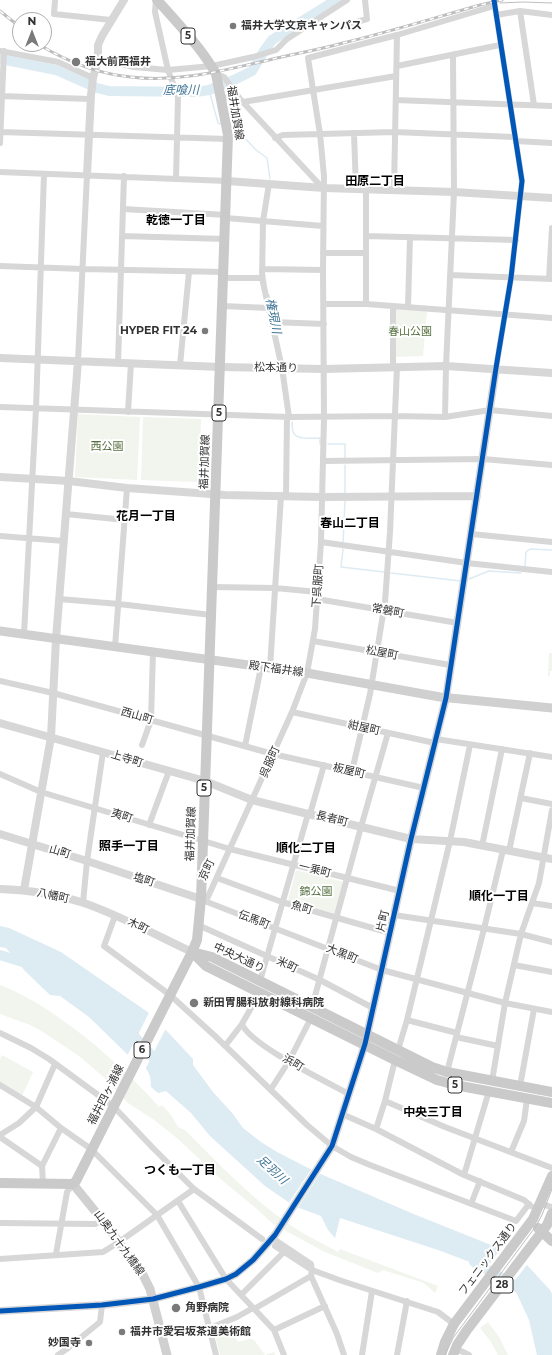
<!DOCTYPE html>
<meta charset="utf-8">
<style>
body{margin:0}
#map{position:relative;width:552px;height:1355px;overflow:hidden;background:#fff;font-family:Montserrat,sans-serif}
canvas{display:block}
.north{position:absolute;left:12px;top:12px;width:40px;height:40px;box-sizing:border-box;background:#fff;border:1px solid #adadad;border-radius:50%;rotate:0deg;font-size:11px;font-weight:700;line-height:16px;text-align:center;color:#333}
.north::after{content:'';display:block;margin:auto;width:14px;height:18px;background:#7a7a7a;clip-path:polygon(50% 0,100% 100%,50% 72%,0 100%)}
</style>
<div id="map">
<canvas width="552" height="1355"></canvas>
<div class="north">N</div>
</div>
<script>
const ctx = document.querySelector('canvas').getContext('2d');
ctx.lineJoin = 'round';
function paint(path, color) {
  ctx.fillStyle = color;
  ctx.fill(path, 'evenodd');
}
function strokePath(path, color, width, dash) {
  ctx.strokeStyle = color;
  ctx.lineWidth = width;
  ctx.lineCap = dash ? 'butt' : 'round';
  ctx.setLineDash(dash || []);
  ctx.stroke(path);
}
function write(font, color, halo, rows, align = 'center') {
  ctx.font = font + ' Montserrat,"Noto Sans JP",sans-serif';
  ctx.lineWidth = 4;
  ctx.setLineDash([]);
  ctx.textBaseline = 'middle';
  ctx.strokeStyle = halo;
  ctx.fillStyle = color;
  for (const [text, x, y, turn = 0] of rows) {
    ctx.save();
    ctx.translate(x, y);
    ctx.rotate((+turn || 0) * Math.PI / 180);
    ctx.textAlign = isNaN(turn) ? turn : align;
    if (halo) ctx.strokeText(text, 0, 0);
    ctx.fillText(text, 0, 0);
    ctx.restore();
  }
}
paint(new Path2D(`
 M 396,309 L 427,311 L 423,356 L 397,357 L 395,354 Z
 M 78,414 L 140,417 L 137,480 L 75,477 Z
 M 143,417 L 201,419 L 199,482 L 141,480 Z
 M 549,653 L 552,653 L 552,671 L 550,671 L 550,676 L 548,676 Z
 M 296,870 L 344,882 L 335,914 L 288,901 Z
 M 0,985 C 36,999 65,1021 95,1045 C 118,1065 139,1084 159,1107 L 162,1105 L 171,1115 L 178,1127 L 185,1130 C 218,1163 251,1198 290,1225 C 305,1235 322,1243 338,1252 L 340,1249 L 438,1286 L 435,1293 L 424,1283 L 383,1270 L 378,1273 L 325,1252 L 273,1224 L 257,1209 L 224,1182 L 178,1139 L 153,1119 L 128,1103 L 106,1079 L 79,1056 L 43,1032 L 30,1025 L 0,1014 Z
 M 2,1055 L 33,1072 L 22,1096 L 0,1082 L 0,1059 Z
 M 488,1322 L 499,1337 L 508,1355 L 498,1355 L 491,1342 L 480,1328 Z
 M 228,1325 L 238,1342 L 250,1339 L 254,1340 L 265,1355 L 274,1352 L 275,1355 L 220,1355 L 214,1332 L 216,1329 Z`), '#f1f5ed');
paint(new Path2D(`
 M 0,926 L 9,928 L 61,952 L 149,1013 L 128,1055 L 89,1017 L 60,996 L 50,995 L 25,971 L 6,948 L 0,947 Z
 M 163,1027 L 193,1059 L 193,1065 L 213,1092 L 233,1114 L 243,1128 L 261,1142 L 277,1152 L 316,1172 L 416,1215 L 501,1249 L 486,1268 L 438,1250 L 340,1218 L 335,1238 L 328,1230 L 321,1216 L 294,1206 L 265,1186 L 210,1136 L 191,1113 L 166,1091 L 158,1093 L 151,1087 C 151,1078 150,1073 144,1066 Z
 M 527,1265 L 550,1290 L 552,1294 L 552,1355 L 537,1355 L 529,1320 L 516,1292 L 507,1290 Z`), '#ddebf3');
paint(new Path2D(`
 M 150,1011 L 151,1014 L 130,1055 L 127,1056 Z
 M 162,1025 L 166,1028 L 145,1070 L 142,1065 Z
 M 312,1168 L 321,1172 L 297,1209 L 293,1208 L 288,1204 Z
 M 528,1263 L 506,1292 L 506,1291 L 505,1288 L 526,1264 Z`), '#fff');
strokePath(new Path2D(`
 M 209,90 L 218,123 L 220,124
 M 241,134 L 256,150 L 267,158 L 270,179
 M 265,275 L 266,283
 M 269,295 L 275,320
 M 276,324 L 278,336
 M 292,422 C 292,426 292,432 295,435 C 300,440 313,438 320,438 L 320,444
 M 328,444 L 345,444 L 345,458
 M 345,493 L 345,465
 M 343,543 L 345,501
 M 343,549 L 341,567 L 384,572
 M 525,566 L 526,552 L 530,549 L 552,550
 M 391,573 L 461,581
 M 469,579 L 489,571 L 521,573`), '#ddebf3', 1.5);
strokePath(new Path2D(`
 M 0,59 L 56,70 L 97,88 L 109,91 L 196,92 L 209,90 L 234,80 L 252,71 L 264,51 L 272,40 L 336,0
 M 0,955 L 29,964
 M 128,1029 L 159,1064
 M 474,1262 L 520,1288 L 522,1291`), '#ddebf3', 10);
strokePath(new Path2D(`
 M 55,0 L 54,14 L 111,20
 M 156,0 L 155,12 L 168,70 L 178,97 L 176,179
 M 494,0 L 522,181 L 511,278 L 496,368
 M 520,11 L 534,105
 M 496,15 L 520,11 L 552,15
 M 346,25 L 367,19 L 365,0
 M 0,51 L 58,62 L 93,78
 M 98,59 L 134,67 L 168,70 L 212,66 L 253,57 L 276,50 L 287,39 L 347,0
 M 397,66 L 500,45
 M 216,74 L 224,77 L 240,99 L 319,184 L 324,188
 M 0,96 L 90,99
 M 222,98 L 234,97 L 240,99
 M 396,100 L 552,106
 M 243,102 L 396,76
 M 0,132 L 228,139
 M 354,133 L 356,189
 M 275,138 L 283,135 L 395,132 L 514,137
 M 516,141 L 552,143
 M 0,143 L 4,51
 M 0,172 L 227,181
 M 269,184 L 263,221 L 262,278 L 282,368 L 289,417
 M 394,190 L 397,35
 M 123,209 L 226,215
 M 226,218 L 323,226
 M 122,236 L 225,239
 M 366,236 L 516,240
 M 323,253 L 366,253
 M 0,266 L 83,269 L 224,272
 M 262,269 L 323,270
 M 450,275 L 552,279
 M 224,278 L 262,278
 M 549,279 L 552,228
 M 324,304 L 366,304 L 552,318
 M 366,304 L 366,189
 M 222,306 L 269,308
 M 408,307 L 410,237
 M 272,322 L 324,324
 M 78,361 L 87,175
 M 118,363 L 124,176
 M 180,365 L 189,272
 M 393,367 L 393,306
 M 0,407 L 289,417 L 396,416 L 445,417 L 490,410 L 552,416
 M 128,412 L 131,363
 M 445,417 L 446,366 L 454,192 L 453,55
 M 323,461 L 483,459 L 552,465
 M 286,496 L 287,417
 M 66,514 L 125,520
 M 471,534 L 552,542
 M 0,536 L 64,541
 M 321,542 L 467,563 L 552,572
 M 212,587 L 275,588 L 318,592
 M 59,599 L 119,604 L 211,615
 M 317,599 L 458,623
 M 24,634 L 36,409 L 44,174
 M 313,641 L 450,665
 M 115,647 L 127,488
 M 270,668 L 281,496
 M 0,681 L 53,693 L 273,754 L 424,788
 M 292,712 L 435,743
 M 436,739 L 552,757
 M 142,745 L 151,720 L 153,652
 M 245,746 L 261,667
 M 352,771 L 370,694 L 385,602 L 390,532 L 397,367
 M 0,774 L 41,792 L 230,849 L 400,891
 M 521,798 L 552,804
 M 310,814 L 324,765
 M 149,825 L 169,771
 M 482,846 L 502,749
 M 509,851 L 530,753
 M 217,878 L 282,902 L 390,933
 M 202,900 L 382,970 L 505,1003 L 552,1012
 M 206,901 L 292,712 L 307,673 L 315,629 L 321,542 L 324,418 L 323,270 L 324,176 L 320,134 L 308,58 L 397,35 L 494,6
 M 83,903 L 87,861 L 103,752
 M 532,903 L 552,906
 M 394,915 L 521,934 L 552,942
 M 115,916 L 104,946 L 170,995 L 215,1036 L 307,1125 L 332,1146 L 351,1157 L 370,1165 L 516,1221 L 529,1204
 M 198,925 L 320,980 L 373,1008
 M 514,965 L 552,972
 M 260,981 L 308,814
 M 312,1007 L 361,827 L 388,733
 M 407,1020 L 457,1033
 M 242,1024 C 250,1045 327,1082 349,1094
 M 0,1033 L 31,1048 L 49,1059 L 113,1106 L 153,1148 L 194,1189 L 262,1239
 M 456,1037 L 498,1046
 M 225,1046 L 242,1024 L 260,992
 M 398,1050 L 407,1020 L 450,841 L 470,745
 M 447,1072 L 484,929 L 503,850
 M 492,1081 L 505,1003 L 521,934 L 539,883 L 552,810
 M 0,1085 L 36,1107 L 61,1128 L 91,1149 L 157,1215 L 199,1287 L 216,1355
 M 520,1086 L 534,1009
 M 271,1089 L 289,1061 L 311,1018
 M 385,1101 L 445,1127 L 552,1168
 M 342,1114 L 376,1129 L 464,1175 L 524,1200 L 531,1206
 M 376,1129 L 385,1101 L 395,1060
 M 0,1135 L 19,1123 L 36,1107 L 55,1064
 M 0,1137 L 42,1166 L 43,1183
 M 511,1152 L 524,1121 L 527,1099
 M 42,1166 L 61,1128
 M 464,1175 L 489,1091
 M 178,1201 L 226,1279 L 274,1330 L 284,1355
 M 471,1204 L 480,1181
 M 541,1204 L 552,1207
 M 0,1223 L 95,1224 L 103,1221
 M 272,1238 L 311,1264 L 312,1270 L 311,1276 L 337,1334 L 344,1355
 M 275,1246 L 312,1270 L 342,1281 L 438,1312 L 454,1324
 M 56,1254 L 67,1192 L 73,1184
 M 0,1259 L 103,1252 L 119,1242 L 194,1189
 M 241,1295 L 284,1252
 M 254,1309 L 311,1276
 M 210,1328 L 237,1317 L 253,1308
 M 274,1330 L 325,1306
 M 454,1351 L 461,1351 L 469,1355
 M 58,1355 L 68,1348 L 100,1322 L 102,1305
 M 362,1355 L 372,1291
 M 397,1355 L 407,1301`), '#d7d7d7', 6);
strokePath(new Path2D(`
 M 87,175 L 91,95 L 93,78 L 98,59 L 98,45 L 102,36 L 124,0
 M 227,181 L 324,188 L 454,192 L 552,198
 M 0,358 L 220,367 L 324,369 L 446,366 L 552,373
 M 0,477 L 69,481 L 127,488 L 225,495 L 322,497 L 477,496
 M 0,723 L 205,781 L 252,800 L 308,814 L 411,839 L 464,842 L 552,859
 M 0,834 L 87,861 L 201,899
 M 0,889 C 28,890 57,894 84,903 C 121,916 156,935 192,952
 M 24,890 L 51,737 L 56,639 L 78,361
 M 0,1311 L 102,1305 L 153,1299 L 199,1287 L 226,1279 L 236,1274 L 253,1260 L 275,1235 L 332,1146 L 365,1044 L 411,839 L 446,698 L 496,368`), '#d7d7d7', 8);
strokePath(new Path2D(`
 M 0,631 L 307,673 L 440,697 L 552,708
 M 73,1184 L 103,1221 L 143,1275 L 150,1289 L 167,1355`), '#d0d0d0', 9);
strokePath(new Path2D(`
 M 192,952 L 206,966 L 395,1060 L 437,1080 L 455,1085 L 552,1103
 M 192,952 L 212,957 L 432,1067 L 447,1072 L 552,1092
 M 0,1183 L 73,1184 L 76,1181 L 192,952 L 197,940 L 201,899 L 228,135 L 216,74 C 203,50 176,21 157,0
 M 538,1228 L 552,1241
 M 441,1355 L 445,1342 L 454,1324 L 533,1219 L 552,1176
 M 453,1355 L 457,1345 L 467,1330 L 547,1225 L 552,1213`), '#cacaca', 10);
strokePath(new Path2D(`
 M 500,3 L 523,2 L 552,3
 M 445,1355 L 453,1338 L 536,1226 L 542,1215 L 552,1189`), '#bebebe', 1);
const rail = new Path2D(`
 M 0,11 L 20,27
 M 38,44 C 66,61 98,74 131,77 C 178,83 224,70 269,60 C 293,54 318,50 343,43 C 389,32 434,18 480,5 L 502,0`);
strokePath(rail, '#bebebe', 3);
strokePath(rail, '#fff', 1.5, [4.5]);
strokePath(new Path2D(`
 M 0,1311 L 102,1305 L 153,1299 L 199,1287 L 226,1279 L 236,1274 L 253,1260 L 275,1235 L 332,1146 L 365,1044 L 411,839 L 446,698 L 496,368 L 511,278 L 522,181 L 494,0`), '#0057b8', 5);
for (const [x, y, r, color] of [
 [233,26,4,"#7a7a7a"],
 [76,62,5,"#7a7a7a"],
 [205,331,4,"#7a7a7a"],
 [194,1003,5,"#7a7a7a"],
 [176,1308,5,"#7a7a7a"],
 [122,1332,4,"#7a7a7a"],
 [89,1343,4,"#7a7a7a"]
]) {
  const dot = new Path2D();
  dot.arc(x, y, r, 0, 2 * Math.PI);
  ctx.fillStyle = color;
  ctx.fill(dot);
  strokePath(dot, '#fff', 1.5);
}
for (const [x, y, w] of [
 [188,36,14],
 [219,413,14],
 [204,788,14],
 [142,1050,16],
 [455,1085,14],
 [502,1285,22]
]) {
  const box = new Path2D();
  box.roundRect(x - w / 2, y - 8, w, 16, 3);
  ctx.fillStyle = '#fff';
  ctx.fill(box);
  strokePath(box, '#333', 1);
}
write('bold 10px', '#333', null, [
 ["5",188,36],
 ["5",219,413],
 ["5",204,788],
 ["6",142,1050],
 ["5",455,1085],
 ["28",502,1285]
]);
write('bold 11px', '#333', '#fff', [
 ["福井大学文京キャンパス",241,26],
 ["福大前西福井",85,62],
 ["HYPER FIT 24",197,331,"right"],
 ["新田胃腸科放射線科病院",203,1003],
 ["角野病院",185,1308],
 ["福井市愛宕坂茶道美術館",130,1332],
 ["妙国寺",81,1343,"right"]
], 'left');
write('11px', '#333', '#fff', [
 ["福井加賀線",235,113,81],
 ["松本通り",276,368,1],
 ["福井加賀線",205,462,-88],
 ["下呉服町",318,586,-86],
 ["常磐町",388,611,10],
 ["松屋町",382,653,10],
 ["殿下福井線",276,669,8],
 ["西山町",137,716,16],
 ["紺屋町",364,728,12],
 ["上寺町",127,759,17],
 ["呉服町",270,762,-66],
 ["板屋町",349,771,13],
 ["夷町",122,816,18],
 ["長者町",332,819,14],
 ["福井加賀線",191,834,-88],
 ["山町",60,852,17],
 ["京町",207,870,-65],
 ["一乗町",315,870,14],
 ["塩町",144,880,18],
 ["八幡町",53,896,12],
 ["魚町",302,908,16],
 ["伝馬町",254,920,21],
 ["片町",383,921,-77],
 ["木町",138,926,25],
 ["大黒町",342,954,22],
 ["中央大通り",239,958,25],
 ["米町",287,965,25],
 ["浜町",293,1063,30],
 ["福井四ヶ浦線",106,1095,-63],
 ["山奥九十九橋線",119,1243,54],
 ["フェニックス通り",488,1259,-53]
]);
write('11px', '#56703f', '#fff', [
 ["春山公園",410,332],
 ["西公園",107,447],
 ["錦公園",316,892]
]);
write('italic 12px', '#3f7597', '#fff', [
 ["底喰川",181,90],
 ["権現川",273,316,79],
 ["足羽川",272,1170,42]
]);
write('bold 12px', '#000', '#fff', [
 ["田原二丁目",375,181],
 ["乾徳一丁目",176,220],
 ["花月一丁目",146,516],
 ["春山二丁目",350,523],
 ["照手一丁目",129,846],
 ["順化二丁目",306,848],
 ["順化一丁目",499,896],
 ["中央三丁目",433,1112],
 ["つくも一丁目",180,1170]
]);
</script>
